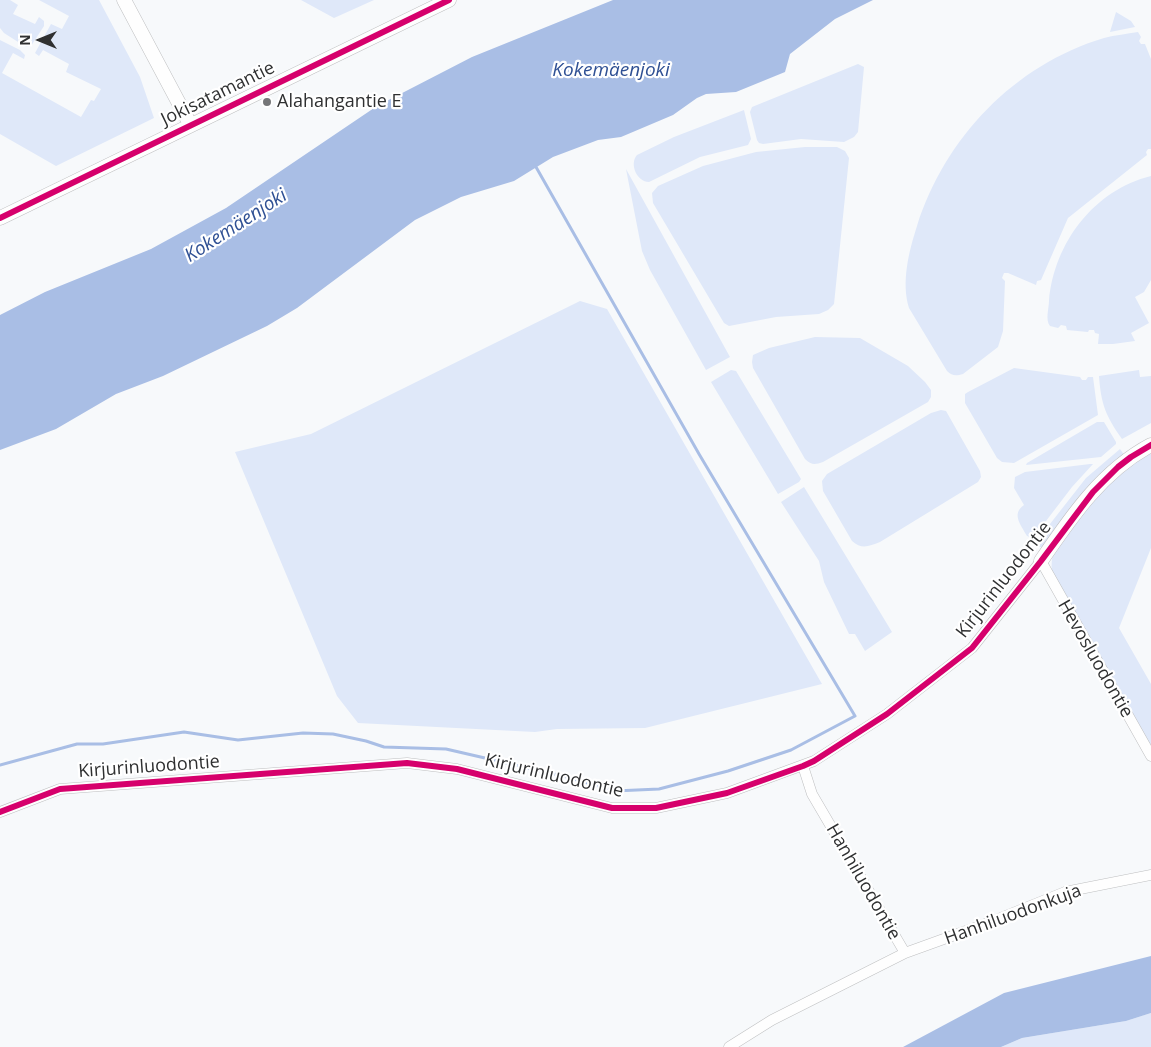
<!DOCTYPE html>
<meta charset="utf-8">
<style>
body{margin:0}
#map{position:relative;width:1151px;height:1047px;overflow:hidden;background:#f7f9fb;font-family:"Open Sans",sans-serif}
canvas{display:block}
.north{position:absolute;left:15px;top:15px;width:50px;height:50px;-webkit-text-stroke:4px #fff;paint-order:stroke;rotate:270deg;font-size:14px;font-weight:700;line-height:20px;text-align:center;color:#2f3031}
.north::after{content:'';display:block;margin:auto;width:18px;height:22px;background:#2f3031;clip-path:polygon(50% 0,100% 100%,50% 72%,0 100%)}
</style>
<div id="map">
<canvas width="1151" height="1047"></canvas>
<div class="north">N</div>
</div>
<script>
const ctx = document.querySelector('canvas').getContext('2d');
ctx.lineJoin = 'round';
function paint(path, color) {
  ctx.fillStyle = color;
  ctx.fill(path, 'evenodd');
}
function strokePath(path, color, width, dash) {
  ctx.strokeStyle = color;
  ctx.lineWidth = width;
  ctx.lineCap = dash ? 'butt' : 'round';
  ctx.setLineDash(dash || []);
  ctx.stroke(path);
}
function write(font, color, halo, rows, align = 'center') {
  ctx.font = font + ' "Open Sans",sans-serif';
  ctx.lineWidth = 4.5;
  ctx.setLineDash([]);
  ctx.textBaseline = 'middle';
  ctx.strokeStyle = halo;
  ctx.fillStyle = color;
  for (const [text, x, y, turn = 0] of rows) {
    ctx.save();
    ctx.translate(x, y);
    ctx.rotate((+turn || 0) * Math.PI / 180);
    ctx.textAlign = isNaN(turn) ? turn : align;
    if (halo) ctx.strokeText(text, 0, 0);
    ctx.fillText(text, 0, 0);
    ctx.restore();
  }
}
paint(new Path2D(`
 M 0,0 L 10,0 L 18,5 L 13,14 L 35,24 L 39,17 L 44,21 L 44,26 L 31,46 L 26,47 L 4,33 L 0,28 Z
 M 39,0 L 99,0 L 140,77 L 154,118 L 56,166 L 0,134 L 0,40 L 20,50 L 25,55 L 24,59 L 13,53 L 2,73 L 81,117 L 91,100 L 94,101 L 101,89 L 66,72 L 69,64 L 43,50 L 39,56 L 35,53 L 51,24 L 62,29 L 69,16 Z
 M 301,0 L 374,0 L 334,18 Z
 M 1116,12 L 1131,21 L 1135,27 L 1110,32 Z
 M 1138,32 L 1141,37 L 1139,41 L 1141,44 L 1145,44 L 1151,59 L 1151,149 L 1148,149 L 1146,152 L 1147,155 L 1068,218 L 1041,280 L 1037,281 L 1036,285 L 1008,273 L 1004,273 L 1002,278 L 1005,281 L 1003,331 L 998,347 L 963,374 C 956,376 952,376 947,371 L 909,308 C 901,282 909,251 917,226 C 945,138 1014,65 1104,38 C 1115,35 1127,34 1138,32 Z
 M 858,64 L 864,67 L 858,132 L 854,137 L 844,142 L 801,139 L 763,144 L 759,143 L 757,140 L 750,112 L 752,107 Z
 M 744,110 L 751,139 L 748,145 L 700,157 L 649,182 C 637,182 629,164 637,155 L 674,137 Z
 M 805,147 L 837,147 L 845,151 L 849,158 L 834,304 L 828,310 L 819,314 L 776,317 L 729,326 L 724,323 L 653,203 L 652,193 L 658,186 L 703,166 L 756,152 Z
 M 626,169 L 730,357 L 706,370 L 650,270 L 642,251 Z
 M 1151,176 L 1151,280 L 1144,292 L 1135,297 L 1149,323 L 1131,333 L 1135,341 L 1113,344 L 1098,344 L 1099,334 L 1095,333 L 1094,330 L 1089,330 L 1088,332 L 1067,330 L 1066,326 L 1061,325 L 1058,328 L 1050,326 C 1045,320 1049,308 1049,301 C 1054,243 1094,190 1151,176 Z
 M 580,301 L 607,309 L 822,684 L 645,728 L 557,729 L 535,732 L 358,723 L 337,696 L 235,452 L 311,434 Z
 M 815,337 L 860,338 L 908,366 L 925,382 L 931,390 L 931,397 L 928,402 L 823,462 C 815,465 811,465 805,459 L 753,368 L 752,362 L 753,355 L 769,348 Z
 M 1014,368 L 1080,377 L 1082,380 L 1086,380 L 1088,377 L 1093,377 L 1098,415 L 1014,463 L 1002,462 L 997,458 L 965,403 L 965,394 L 968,392 Z
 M 731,370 L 736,371 L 801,479 L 799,482 L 778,494 L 711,382 Z
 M 1139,370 L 1140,377 L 1151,376 L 1151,423 L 1122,439 C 1106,416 1101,405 1099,376 Z
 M 941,410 L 946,411 L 980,471 L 981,477 L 978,482 L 880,542 C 869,546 862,550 852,541 L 823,491 L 822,481 L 827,474 L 931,413 Z
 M 1097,422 L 1104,422 L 1116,442 L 1116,444 L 1101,457 L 1026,465 L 1027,463 Z
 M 1120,449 L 1125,456 L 1044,547 L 1037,547 L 1036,543 L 1039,538 L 1086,478 Z
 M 1151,450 L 1151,548 L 1119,628 L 1151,684 L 1151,748 L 1052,573 C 1051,561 1052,555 1057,545 L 1111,479 Z
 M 1090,464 L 1093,464 L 1072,487 L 1033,538 L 1027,536 C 1021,525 1011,514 1024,505 L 1014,488 L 1015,477 L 1025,472 Z
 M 804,487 L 892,632 L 865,651 L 855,634 L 849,634 L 824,582 L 819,561 L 781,502 Z
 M 1151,1013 L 1151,1047 L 1001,1047 L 1022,1038 L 1126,1021 Z`), '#dfe8f9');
paint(new Path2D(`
 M 613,0 L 873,0 L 835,19 L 790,54 L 785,72 L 736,92 L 706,94 L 697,98 L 673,115 L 621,137 L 598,140 L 553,157 L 514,181 L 461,197 L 415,220 L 297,308 L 267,326 L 163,376 L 116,394 L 56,429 L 0,450 L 0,315 L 45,292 L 151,249 L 226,208 L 377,106 L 472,57 Z
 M 1151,956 L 1151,1013 L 1126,1021 L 1022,1038 L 1001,1047 L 903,1047 L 1004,993 Z`), '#a9bee5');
strokePath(new Path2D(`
 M 0,765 L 77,744 L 103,744 L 184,732 L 238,740 L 303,733 L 333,734 L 366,741 L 384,747 L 446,749 L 567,777 L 615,791 L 659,789 L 728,771 L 791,750 L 855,716 L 699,454 L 536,167`), '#a9bee5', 3);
const street = new Path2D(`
 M 0,812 L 60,789 L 407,763 L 457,769 L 612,808 L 656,808 L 727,793 L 814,761 L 887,714 L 972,648 L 1041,561 L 1151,756
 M 905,953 L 988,923 L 1065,892 L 1151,875
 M 729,1047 L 772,1020 L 905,953 L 812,794 L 803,766`);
const secondary = new Path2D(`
 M 124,0 L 190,124
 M 0,218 L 449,0
 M 1041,561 C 1071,517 1102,471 1151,445`);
strokePath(street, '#bebfc0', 11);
strokePath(secondary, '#bebfc0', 15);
strokePath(street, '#fefefe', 10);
strokePath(secondary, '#fefefe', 14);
strokePath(new Path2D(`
 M 0,218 L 449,0
 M 0,812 L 60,789 L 407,763 L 457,769 L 612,808 L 656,808 L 727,793 L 803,766 L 814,761 L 887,714 L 972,648 L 1041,561 L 1093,492 L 1118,467 L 1131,457 L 1151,445`), '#d6006c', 6);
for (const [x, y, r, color] of [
 [267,102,5,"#757678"]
]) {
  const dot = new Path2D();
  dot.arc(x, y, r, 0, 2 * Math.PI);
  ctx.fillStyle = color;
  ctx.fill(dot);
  strokePath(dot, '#fff', 2);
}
write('18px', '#2f3031', '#fff', [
 ["Jokisatamantie",218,94,-26],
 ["Kirjurinluodontie",1004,580,-52],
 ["Hevosluodontie",1095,659,60],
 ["Kirjurinluodontie",149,767,-4],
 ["Kirjurinluodontie",554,776,13],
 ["Hanhiluodontie",863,882,60],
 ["Hanhiluodonkuja",1013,915,-20]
]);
write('18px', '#2f3031', '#fff', [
 ["Alahangantie E",277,102]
], 'left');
write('italic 19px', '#2f5094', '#fff', [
 ["Kokemäenjoki",611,71],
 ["Kokemäenjoki",236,226,-33]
]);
</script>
